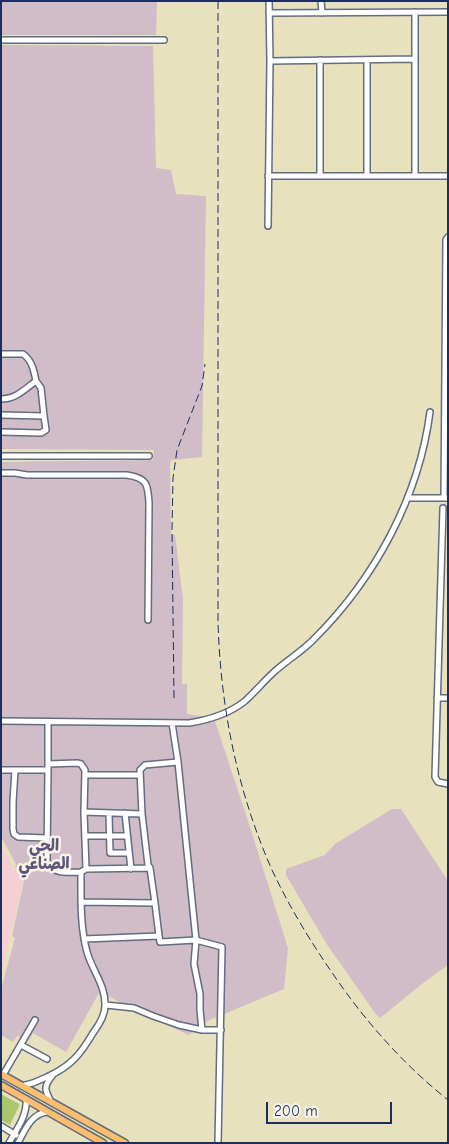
<!DOCTYPE html>
<meta charset="utf-8">
<style>
body{margin:0}
#map{position:relative;width:449px;height:1144px;overflow:hidden;background:#e7e1be;font-family:"Comic Neue",sans-serif}
canvas{display:block}
.frame{position:absolute;inset:0;border:2px solid #1b2f5e;pointer-events:none}
.scale{position:absolute;left:266px;top:1102px;width:126px;height:22px;box-sizing:border-box;border:2px solid #1b2f5e;border-top:0;padding-left:6px;font-size:15px;line-height:18px;white-space:nowrap;color:#1b2f5e;-webkit-text-stroke:4px #f7f3e8;paint-order:stroke}
</style>
<div id="map">
<canvas width="449" height="1144"></canvas>
<div class="frame"></div>
<div class="scale">200 m</div>
</div>
<script>
const ctx = document.querySelector('canvas').getContext('2d');
ctx.lineJoin = 'round';
function paint(path, color) {
  ctx.fillStyle = color;
  ctx.fill(path, 'evenodd');
}
function strokePath(path, color, width, dash) {
  ctx.strokeStyle = color;
  ctx.lineWidth = width;
  ctx.lineCap = dash ? 'butt' : 'round';
  ctx.setLineDash(dash || []);
  ctx.stroke(path);
}
function write(font, color, halo, rows, align = 'center') {
  ctx.font = font + ' "Comic Neue","Playpen Sans Arabic",sans-serif';
  ctx.lineWidth = 5;
  ctx.setLineDash([]);
  ctx.textBaseline = 'middle';
  ctx.strokeStyle = halo;
  ctx.fillStyle = color;
  for (const [text, x, y, turn = 0] of rows) {
    ctx.save();
    ctx.translate(x, y);
    ctx.rotate((+turn || 0) * Math.PI / 180);
    ctx.textAlign = isNaN(turn) ? turn : align;
    if (halo) ctx.strokeText(text, 0, 0);
    ctx.fillText(text, 0, 0);
    ctx.restore();
  }
}
paint(new Path2D(`
 M 1,846 L 23,882 L 1,974 Z`), '#f6cfd5');
paint(new Path2D(`
 M 1,1 L 157,1 L 156,35 L 1,35 Z
 M 1,45 L 153,46 L 156,168 L 171,170 L 176,194 L 206,196 L 202,457 L 171,460 L 170,463 L 171,535 L 175,535 L 183,599 L 182,684 L 187,684 L 187,714 L 214,718 L 250,827 L 288,948 L 284,989 L 205,1022 L 189,1035 L 133,1010 L 100,991 L 66,1052 L 33,1033 L 27,1042 L 17,1036 L 13,1042 L 1,1035 L 1,989 L 15,938 L 12,936 L 24,881 L 15,867 L 16,864 L 1,837 L 1,462 L 153,460 L 154,450 L 1,449 Z
 M 392,809 L 401,809 L 448,881 L 448,965 L 422,984 L 380,1018 L 375,1013 L 326,943 L 286,875 L 286,869 L 325,855 L 335,844 Z`), '#d1bdc8');
paint(new Path2D(`
 M 1,1094 L 19,1104 L 19,1106 L 10,1125 L 1,1120 Z`), '#aac76e');
const minor = new Path2D(`
 M 321,1 L 322,13
 M 269,13 L 448,12
 M 1,40 L 164,40
 M 270,61 L 415,59
 M 268,176 L 448,176
 M 320,176 L 320,60
 M 367,176 L 367,60
 M 415,176 L 415,12
 M 268,226 L 270,61 L 269,1
 M 1,354 L 23,354 C 32,360 34,371 36,381 C 25,389 16,399 1,399
 M 1,415 L 44,416 L 41,388 L 36,381
 M 1,432 L 41,433 L 46,430 L 44,416
 M 1,456 L 149,456
 M 1,473 L 15,473 L 27,475 L 127,475 C 147,478 148,484 149,503 L 148,620
 M 408,498 L 448,498
 M 444,498 L 446,240 L 448,237
 M 443,508 L 435,777 L 438,782 L 448,784
 M 437,698 L 448,698
 M 1,721 L 189,723 C 208,720 229,714 245,701 C 255,692 264,681 274,672 C 287,660 303,651 315,638 C 375,578 419,497 430,412
 M 48,722 L 48,770 L 47,862 C 53,875 69,872 81,872
 M 172,723 L 178,762 L 196,940 L 194,964 L 200,994 L 200,1010 L 202,1030 L 221,1030
 M 1,770 L 48,770
 M 15,770 L 13,802 L 13,829 L 14,834 L 18,837 L 47,838
 M 85,775 L 140,775
 M 84,812 L 142,814
 M 125,813 L 131,869
 M 109,814 L 110,853 L 129,853
 M 85,836 L 127,836
 M 86,869 L 150,868
 M 81,902 L 155,903 L 150,868 L 148,865 L 142,814 L 140,770 L 145,765 L 178,762
 M 155,903 L 159,936
 M 84,939 L 159,936 L 160,942 L 196,940 L 222,947 L 218,1143
 M 106,1005 L 134,1008 L 153,1016 L 179,1025 L 202,1030
 M 21,1045 L 47,1059
 M 3,1075 L 35,1020
 M 22,1086 C 31,1084 39,1081 47,1077 C 71,1066 80,1055 93,1033 C 99,1025 105,1016 105,1006 C 106,986 92,970 87,952 C 80,926 81,899 81,872 L 86,869 L 84,812 L 85,770 L 81,764 L 77,763 L 48,764
 M 51,1102 C 45,1090 43,1087 52,1076
 M 1,1126 L 16,1135
 M 9,1143 C 16,1130 28,1115 26,1099
 M 18,1143 C 25,1130 31,1114 47,1112`);
const major = new Path2D(`
 M 1,1074 L 125,1143
 M 1,1085 L 103,1143`);
strokePath(minor, '#626d80', 8);
strokePath(major, '#626d80', 9);
strokePath(minor, '#fff', 5);
strokePath(major, '#fbbd6e', 6);
strokePath(new Path2D(`
 M 218,1 L 218,620 C 220,705 237,791 272,870 C 289,906 310,941 333,974 C 365,1021 403,1064 448,1100
 M 174,698 L 172,530 L 173,478 L 177,450 L 202,386 L 205,364`), '#1b2f5e', 1, [8, 4]);
write('bold 16px', '#5f567b', '#f7f3e8', [
 ["الحي",44,846],
 ["الصناعي",44,864]
]);
</script>
